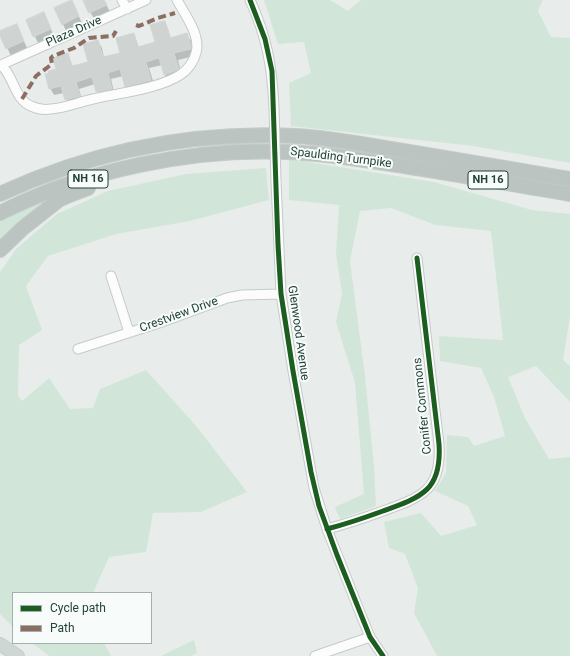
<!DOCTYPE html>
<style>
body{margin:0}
#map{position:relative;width:570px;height:656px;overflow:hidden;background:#e8edeb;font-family:Roboto,sans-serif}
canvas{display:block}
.legend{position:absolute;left:12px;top:592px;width:140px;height:52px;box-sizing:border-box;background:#f7fbf9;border:1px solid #a3b1ad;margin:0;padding:5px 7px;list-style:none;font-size:12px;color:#24423a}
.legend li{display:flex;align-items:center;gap:8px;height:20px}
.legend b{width:20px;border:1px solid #a3b1ad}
</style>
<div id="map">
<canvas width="570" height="656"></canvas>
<ul class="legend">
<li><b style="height:5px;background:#1b5e20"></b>Cycle path</li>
<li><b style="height:5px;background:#8d6e63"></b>Path</li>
</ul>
</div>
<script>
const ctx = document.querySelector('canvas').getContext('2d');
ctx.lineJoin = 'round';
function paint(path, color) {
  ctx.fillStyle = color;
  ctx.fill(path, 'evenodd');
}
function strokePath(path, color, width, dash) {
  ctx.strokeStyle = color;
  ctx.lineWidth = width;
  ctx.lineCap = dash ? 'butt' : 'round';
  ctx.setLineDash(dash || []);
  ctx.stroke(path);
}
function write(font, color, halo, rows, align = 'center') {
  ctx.font = font + ' Roboto,sans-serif';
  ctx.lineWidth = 4;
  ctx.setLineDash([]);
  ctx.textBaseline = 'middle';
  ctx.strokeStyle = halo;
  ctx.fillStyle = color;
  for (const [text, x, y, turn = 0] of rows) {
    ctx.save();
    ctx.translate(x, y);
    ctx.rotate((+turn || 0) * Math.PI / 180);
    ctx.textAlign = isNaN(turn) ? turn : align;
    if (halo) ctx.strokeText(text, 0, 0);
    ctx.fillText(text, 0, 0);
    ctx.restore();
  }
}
paint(new Path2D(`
 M 264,0 L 330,0 L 348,11 L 361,0 L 543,0 L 538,11 L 551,37 L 570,38 L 570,163 L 473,146 L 291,126 L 289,83 L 311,73 L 304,42 L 278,44 Z
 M 289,159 L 434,182 L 532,210 L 570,214 L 570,316 L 563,360 L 570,366 L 570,402 L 536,366 L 508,377 L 525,418 L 549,459 L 570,457 L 570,656 L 437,656 L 414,613 L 418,588 L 405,554 L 389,548 L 384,522 L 421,513 L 441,536 L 477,525 L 468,506 L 435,491 L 446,473 L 447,435 L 468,437 L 474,446 L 505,436 L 494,397 L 481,368 L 440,361 L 439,336 L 503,340 L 491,231 L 435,225 L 391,208 L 360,211 L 350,261 L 365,376 L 374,466 L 376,506 L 340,519 L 335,507 L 364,494 L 355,383 L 336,322 L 342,294 L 336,254 L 339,205 L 289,200 Z
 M 266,168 L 269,200 L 190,221 L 116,234 L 48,256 L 26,286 L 42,330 L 19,345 L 18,396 L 22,401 L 49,378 L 70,409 L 93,408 L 100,389 L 146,370 L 197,427 L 247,492 L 201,512 L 153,513 L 146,552 L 109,557 L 93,593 L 13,593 L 13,627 L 0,614 L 0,272 L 17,248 L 57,214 L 108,191 L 186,174 Z
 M 65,189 L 0,242 L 0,217 Z
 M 194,640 L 197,653 L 190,656 L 161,656 Z
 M 32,643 L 104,643 L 111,656 L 49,656 Z`), '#d1e6d8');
paint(new Path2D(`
 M 84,0 L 104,0 L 110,12 L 94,19 Z
 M 75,8 L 82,23 L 66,31 L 63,24 Z
 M 27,20 L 47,20 L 54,36 L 38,43 Z
 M 165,22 L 168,29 L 171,39 L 187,35 L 191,41 L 194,56 L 178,60 L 182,76 L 169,81 L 165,75 L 162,65 L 149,68 L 155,87 L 130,93 L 126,86 L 123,76 L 111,79 L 115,96 L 101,98 L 95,84 L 79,89 L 83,103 L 70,107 L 64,93 L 54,95 L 50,88 L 57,69 L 68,55 L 73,67 L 89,62 L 98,41 L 102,48 L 104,58 L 121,53 L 134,34 L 139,48 L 156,43 Z
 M 0,32 L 20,32 L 27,48 L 11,56 Z`), '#0003');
const building = new Path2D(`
 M 72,0 L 79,16 L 62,25 L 54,8 Z
 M 83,0 L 104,0 L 107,5 L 89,13 Z
 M 44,12 L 51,29 L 33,37 L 26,20 Z
 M 165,21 L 170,38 L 187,33 L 191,46 L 191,49 L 174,53 L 179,69 L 177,70 L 164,75 L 159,58 L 146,62 L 151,80 L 125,87 L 120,69 L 108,73 L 112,89 L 96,92 L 92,77 L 76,82 L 80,96 L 65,100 L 61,86 L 49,89 L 45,74 L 49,73 L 48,71 L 56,69 L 53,58 L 68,53 L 72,66 L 88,62 L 83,44 L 98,40 L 103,57 L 120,53 L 116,38 L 134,33 L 138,47 L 155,42 L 150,25 Z
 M 17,24 L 24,41 L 6,49 L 0,36 L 0,31 Z`);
paint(building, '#cfd4d2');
strokePath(building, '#d1d6d4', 1);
const minor = new Path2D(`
 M 122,0 L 127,9
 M 146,0 L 1,65 C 14,76 14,99 31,106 C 37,109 44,110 51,109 C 65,108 79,102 93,99 C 119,93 158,89 180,75 C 188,70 194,61 196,53 C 201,35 185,15 177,0
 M 250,0 C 267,37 272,66 274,107
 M 276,181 L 281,294 L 293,371 L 314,488 L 327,529 L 361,615 L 370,637 L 383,656
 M 111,276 L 129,332
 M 78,349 L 159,323 L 227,298 L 242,295 L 281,294
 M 327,529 C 346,524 364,518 383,511 C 422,497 442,490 439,444 L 417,258
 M 315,656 L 370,637`);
const major = new Path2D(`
 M 0,644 L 18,656`);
const highway = new Path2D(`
 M 0,194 C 93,151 194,131 296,136 C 332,138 368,145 403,151 C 459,160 514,170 570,179
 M 0,213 C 84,170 193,148 286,152 C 322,153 357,159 391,164 C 451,173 510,184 570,194
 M 0,250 L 23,228 L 60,199 L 72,194 L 88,188`);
strokePath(minor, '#c5cac8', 11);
strokePath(major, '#c3ccc9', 14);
strokePath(highway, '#c3ccc9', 16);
strokePath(minor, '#fcfcfc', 9);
strokePath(major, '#cfd7d5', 12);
strokePath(highway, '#bcc4c2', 14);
const minorBridge = new Path2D(`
 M 274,107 L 276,181`);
strokePath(minorBridge, '#c5cac8', 11, []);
strokePath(minorBridge, '#fcfcfc', 9);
strokePath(new Path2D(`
 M 136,25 L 139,26 L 158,18 L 175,13
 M 22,99 L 36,76 L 52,64 L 51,58 L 53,56 L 74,48 L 89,38 L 113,36 L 116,31`), '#8d6e63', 4, [8, 4]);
strokePath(new Path2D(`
 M 250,0 L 265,39 L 272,71 L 278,245 L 281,294 L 293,371 L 311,472 L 319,506 L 337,555 L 370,637 L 383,656
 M 327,529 C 346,524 364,518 383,511 C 422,497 442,490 439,444 L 417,258`), '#1b5e20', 5);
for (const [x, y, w] of [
 [88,179,40],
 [488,180,40]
]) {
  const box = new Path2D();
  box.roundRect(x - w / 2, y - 9, w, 18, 3);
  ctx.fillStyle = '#f7fbf9';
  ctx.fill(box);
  strokePath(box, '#24423a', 1);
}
write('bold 11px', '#24423a', null, [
 ["NH 16",88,179],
 ["NH 16",488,180]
]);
write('12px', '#24423a', '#f7fbf9', [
 ["Plaza Drive",74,32,-24],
 ["Spaulding Turnpike",341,158,7],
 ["Crestview Drive",179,315,-20],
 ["Glenwood Avenue",298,333,82],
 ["Conifer Commons",423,406,-96]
]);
</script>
